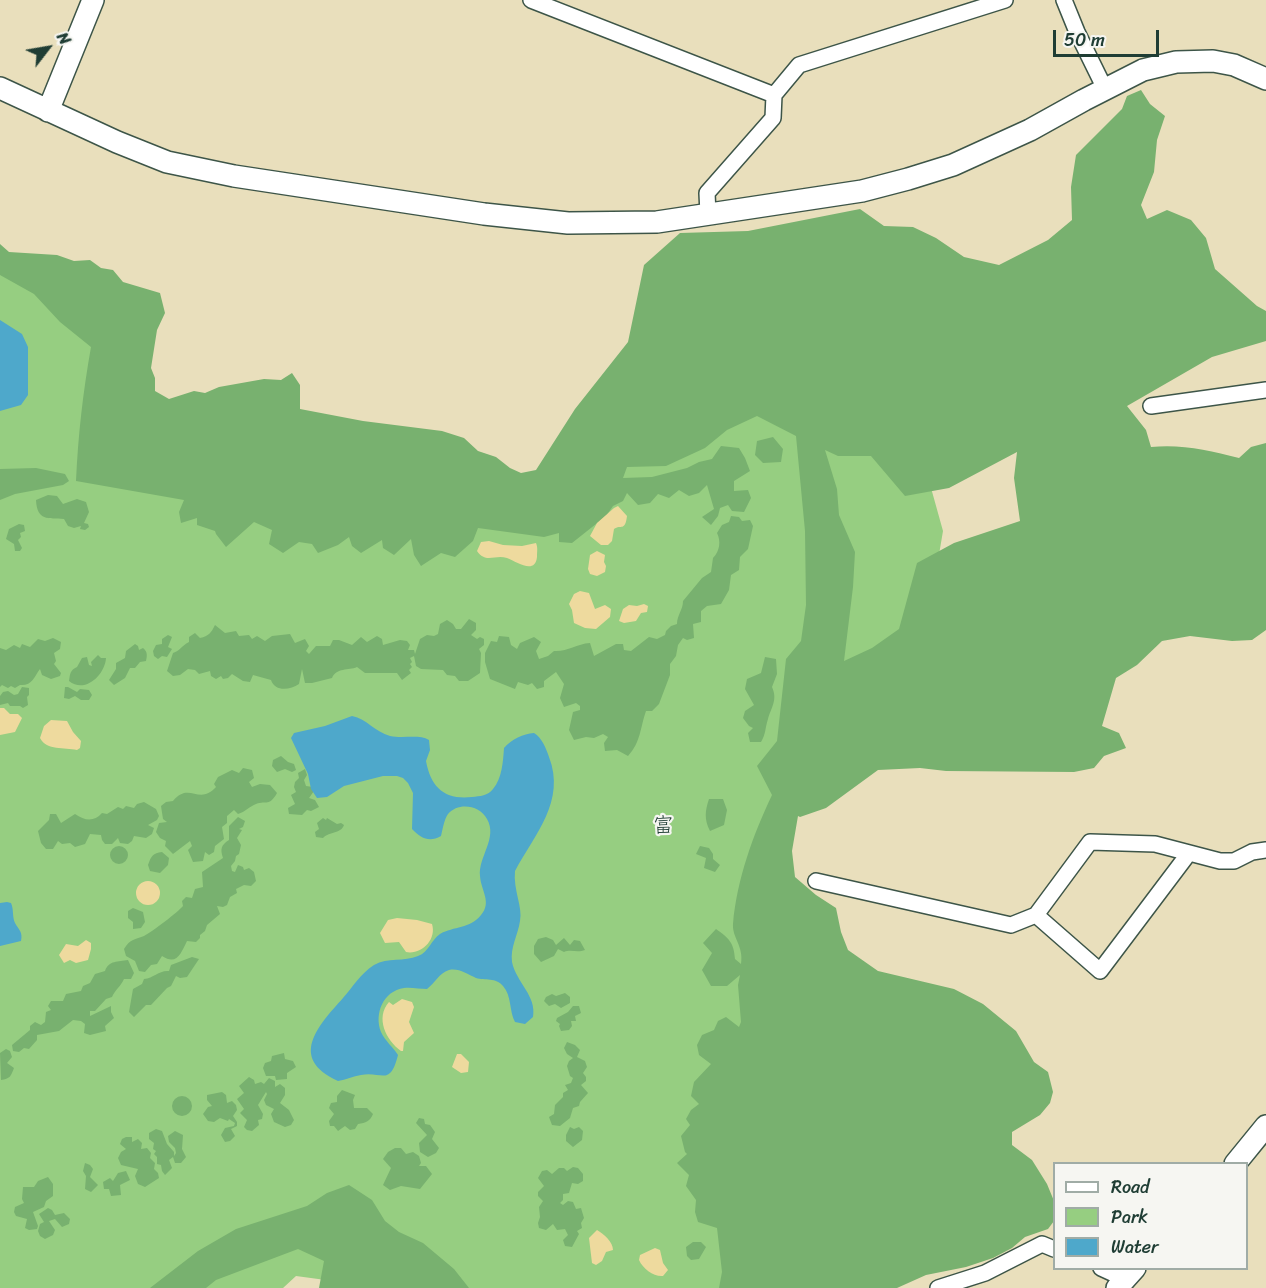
<!DOCTYPE html>
<meta charset="utf-8">
<style>
body{margin:0}
#map{position:relative;width:1266px;height:1288px;overflow:hidden;background:#e9dfbc;font-family:Sriracha,sans-serif}
canvas{display:block}
.legend{position:absolute;left:1053px;top:1162px;width:195px;height:108px;box-sizing:border-box;background:#f6f6f2;border:2px solid #a0aca6;margin:0;padding:8px 10px;list-style:none;font-size:18px;color:#1f3d34}
.legend li{display:flex;align-items:center;gap:12px;height:30px}
.legend b{width:30px;border:2px solid #a0aca6}
.north{position:absolute;left:18px;top:18px;width:60px;height:60px;-webkit-text-stroke:4px #f6f6f2;paint-order:stroke;rotate:59deg;font-size:16px;font-weight:700;line-height:24px;text-align:center;color:#1f3d34}
.north::after{content:'';display:block;margin:auto;width:21px;height:27px;background:#1f3d34;clip-path:polygon(50% 0,100% 100%,50% 72%,0 100%)}
.scale{position:absolute;left:1053px;top:30px;width:106px;height:27px;box-sizing:border-box;border:3px solid #1f3d34;border-top:0;padding-left:8px;font-size:18px;line-height:21px;white-space:nowrap;color:#1f3d34;-webkit-text-stroke:4px #f6f6f2;paint-order:stroke}
</style>
<div id="map">
<canvas width="1266" height="1288"></canvas>
<ul class="legend">
<li><b style="height:8px;background:#fff"></b>Road</li>
<li><b style="height:16px;background:#96ce81"></b>Park</li>
<li><b style="height:16px;background:#4ea8cb"></b>Water</li>
</ul>
<div class="north">N</div>
<div class="scale">50 m</div>
</div>
<script>
const ctx = document.querySelector('canvas').getContext('2d');
ctx.lineJoin = 'round';
function paint(path, color) {
  ctx.fillStyle = color;
  ctx.fill(path, 'evenodd');
}
function strokePath(path, color, width, dash) {
  ctx.strokeStyle = color;
  ctx.lineWidth = width;
  ctx.lineCap = dash ? 'butt' : 'round';
  ctx.setLineDash(dash || []);
  ctx.stroke(path);
}
function write(font, color, halo, rows, align = 'center') {
  ctx.font = font + ' Sriracha,"Klee One",sans-serif';
  ctx.lineWidth = 4.5;
  ctx.setLineDash([]);
  ctx.textBaseline = 'middle';
  ctx.strokeStyle = halo;
  ctx.fillStyle = color;
  for (const [text, x, y, turn = 0] of rows) {
    ctx.save();
    ctx.translate(x, y);
    ctx.rotate((+turn || 0) * Math.PI / 180);
    ctx.textAlign = isNaN(turn) ? turn : align;
    if (halo) ctx.strokeText(text, 0, 0);
    ctx.fillText(text, 0, 0);
    ctx.restore();
  }
}
paint(new Path2D(`
 M 0,263 L 133,304 L 132,436 L 547,507 L 691,294 L 906,398 L 943,531 L 911,720 L 797,757 L 729,1288 L 385,1288 L 296,1276 L 283,1288 L 0,1288 Z`), '#96ce81');
paint(new Path2D(`
 M 1141,90 L 1150,104 L 1165,116 L 1157,140 L 1154,172 L 1141,205 L 1147,219 L 1167,210 L 1191,220 L 1206,238 L 1215,269 L 1257,306 L 1266,311 L 1266,341 L 1212,357 L 1127,406 L 1146,430 L 1151,447 C 1181,444 1209,450 1239,458 L 1251,447 L 1266,443 L 1266,630 L 1252,640 L 1232,641 L 1190,636 L 1162,641 L 1137,665 L 1116,678 L 1102,726 L 1119,733 L 1126,748 L 1104,756 L 1094,768 L 1074,772 L 946,771 L 920,768 L 878,770 L 826,808 L 800,817 L 798,816 L 792,851 L 795,877 L 816,895 L 836,908 L 841,932 L 848,950 L 878,971 L 954,989 L 983,1004 L 1016,1031 L 1034,1062 L 1048,1072 L 1053,1092 L 1050,1103 L 1040,1115 L 1012,1132 L 1012,1145 L 1032,1160 L 1047,1184 L 1054,1201 L 1054,1221 L 1048,1229 L 1025,1237 L 1012,1248 L 993,1258 L 966,1267 L 926,1275 L 897,1288 L 719,1288 L 722,1272 L 717,1228 L 698,1222 L 695,1212 L 696,1200 L 686,1186 L 689,1175 L 677,1163 L 687,1154 L 685,1152 L 681,1136 L 690,1125 L 686,1119 L 691,1110 L 699,1104 L 691,1096 L 694,1082 L 711,1064 L 699,1055 L 697,1045 L 702,1035 L 714,1030 L 718,1021 L 726,1017 L 739,1027 L 741,1022 L 738,985 L 740,975 L 727,986 L 711,986 L 702,970 L 712,953 L 703,943 L 716,929 C 729,938 734,943 735,959 L 741,964 C 744,946 732,938 733,924 C 737,879 753,835 772,795 L 757,766 L 777,741 L 786,659 L 801,641 L 806,605 L 805,531 L 796,436 L 757,416 L 727,430 L 705,448 L 666,466 L 627,467 L 623,478 L 652,477 L 687,468 L 699,462 L 712,459 L 721,446 L 739,448 L 745,458 L 750,471 L 734,481 L 734,491 L 748,490 L 751,498 L 744,512 L 732,511 L 728,505 L 720,508 L 718,516 L 711,525 L 702,517 L 714,509 L 707,485 L 699,493 L 689,496 L 679,490 L 669,498 L 658,494 L 650,503 L 638,505 L 627,493 L 623,501 L 613,506 L 606,516 L 572,543 L 559,542 L 559,533 L 544,537 L 478,528 L 473,541 L 455,557 L 441,553 L 421,566 L 414,555 L 411,539 L 394,555 L 383,548 L 382,540 L 361,553 L 352,546 L 349,537 L 338,545 L 318,553 L 312,544 L 299,542 L 283,553 L 269,544 L 272,530 L 254,522 L 226,547 L 216,534 L 215,531 L 197,525 L 197,518 L 181,523 L 179,512 L 184,500 L 76,481 C 78,435 83,392 91,347 L 60,322 L 34,294 L 0,275 L 0,244 L 9,252 L 57,255 L 74,261 L 90,260 L 101,268 L 113,270 L 123,282 L 160,293 L 165,313 L 157,330 L 151,368 L 155,378 L 155,391 L 169,399 L 194,391 L 205,393 L 219,387 L 264,379 L 281,380 L 292,373 L 300,385 L 300,409 L 363,421 L 442,431 L 464,438 L 478,451 L 496,457 L 510,468 L 521,473 L 536,470 L 575,409 L 628,342 L 644,265 L 680,233 L 748,231 L 860,209 L 884,226 L 913,227 L 936,238 L 964,257 L 999,265 L 1048,240 L 1072,220 L 1071,187 L 1076,155 L 1122,109 L 1127,96 ZM 825,450 L 838,456 L 871,456 L 905,496 L 949,488 L 1017,452 L 1014,478 L 1020,521 L 954,543 L 917,563 L 899,629 L 872,648 L 844,661 L 853,587 L 855,552 L 839,515 L 837,489 Z
 M 773,437 L 783,449 L 781,462 L 763,463 L 755,455 L 757,441 Z
 M 36,468 L 65,474 L 69,481 L 63,485 L 15,494 L 0,500 L 0,469 Z
 M 48,495 L 57,496 L 63,504 L 77,499 L 86,502 L 89,512 L 84,523 L 88,524 L 89,527 L 85,530 L 80,529 L 81,526 L 74,528 L 68,526 L 64,519 C 48,518 37,521 36,500 Z
 M 731,516 L 739,517 L 742,521 L 750,520 L 753,526 L 748,549 L 740,557 L 739,570 L 731,575 L 729,590 L 721,604 L 707,606 L 701,611 L 701,622 L 693,624 L 694,638 L 687,640 L 683,638 L 678,645 L 676,656 L 670,664 L 670,675 L 659,704 L 652,711 L 646,711 C 640,728 641,742 628,756 L 617,750 L 605,751 L 604,743 L 608,737 L 603,734 L 594,738 L 586,737 L 574,740 L 569,730 L 573,712 L 580,710 L 580,706 L 576,703 L 564,707 L 560,698 L 564,684 L 556,672 L 544,681 L 544,687 L 537,689 L 532,683 L 528,685 L 518,682 L 515,689 L 490,679 L 485,662 L 485,653 L 491,641 L 497,642 L 499,636 L 509,637 L 511,645 L 517,649 L 520,643 L 534,637 L 541,642 L 536,651 L 539,659 L 548,656 L 554,651 C 567,652 576,644 590,643 L 594,656 L 616,644 L 623,644 L 624,650 L 631,651 L 649,637 L 657,639 L 665,635 L 666,631 L 671,626 L 677,624 C 677,615 683,610 683,601 L 702,578 L 711,572 L 713,558 C 720,551 721,541 717,533 L 722,525 L 729,522 Z
 M 19,524 L 24,525 L 25,531 L 20,533 L 21,537 L 18,540 L 22,548 L 20,551 L 15,551 L 14,544 L 6,539 L 9,529 Z
 M 469,619 L 476,623 L 476,630 L 471,635 L 477,639 L 480,637 L 484,639 L 484,645 L 479,649 L 481,653 L 480,673 L 468,681 L 459,681 L 455,676 L 447,675 L 443,670 L 421,669 L 416,666 L 414,656 L 410,658 L 412,662 L 410,664 L 412,667 L 409,670 L 411,673 L 402,680 L 397,673 L 365,673 L 357,667 C 348,671 337,667 332,678 L 312,683 L 305,683 L 302,669 L 299,684 C 290,690 275,692 271,680 L 253,675 L 250,682 L 243,681 L 232,674 L 228,678 L 223,679 L 221,676 L 216,679 L 211,676 L 210,671 L 199,674 L 195,670 L 188,669 L 180,675 L 173,676 L 167,671 L 173,653 C 180,651 181,646 189,642 L 189,637 L 195,633 L 200,638 C 209,636 211,633 215,625 L 225,633 L 236,631 L 239,636 L 249,635 L 252,639 L 257,636 L 265,641 L 272,636 L 290,634 L 295,643 L 305,639 L 309,646 L 306,651 L 309,654 L 316,646 L 330,646 L 333,640 L 339,640 L 352,645 L 361,637 L 367,642 L 377,636 L 382,639 L 383,645 L 400,640 L 407,641 L 410,645 L 408,650 L 414,650 L 415,654 L 420,639 L 427,635 L 434,636 L 438,634 L 440,624 L 447,620 L 453,624 L 456,629 L 461,629 Z
 M 168,635 L 172,637 L 168,647 L 172,649 L 167,657 L 162,656 L 158,659 L 154,656 L 153,651 L 156,645 L 162,644 L 162,639 Z
 M 53,638 L 61,642 L 60,649 L 54,653 L 56,661 L 54,664 L 61,673 L 60,676 L 51,679 L 42,675 L 40,669 C 34,677 32,686 20,685 L 15,688 L 11,686 L 8,688 L 2,685 L 0,687 L 0,648 L 6,650 L 14,645 L 20,648 L 22,644 L 30,647 L 38,639 L 45,641 Z
 M 135,644 L 138,646 L 139,650 L 143,648 C 148,652 147,656 146,661 L 140,662 L 135,668 L 130,668 L 125,678 L 114,685 L 109,680 L 116,669 L 116,663 L 125,658 L 126,651 Z
 M 98,655 L 101,658 L 106,658 C 105,675 85,694 69,681 C 70,674 70,670 77,667 L 82,658 L 87,657 L 89,665 L 92,666 L 91,662 Z
 M 765,657 L 776,659 L 777,674 L 772,687 C 778,700 771,708 768,719 C 765,728 766,734 761,742 L 750,742 L 748,733 L 753,728 L 749,726 L 743,718 L 745,711 L 754,705 L 745,689 L 747,679 L 761,673 Z
 M 22,687 L 29,688 L 29,695 L 27,697 L 28,705 L 23,708 L 20,706 L 10,706 L 8,703 L 0,705 L 0,696 L 3,692 L 8,691 L 14,695 L 18,694 Z
 M 65,687 L 68,687 L 77,692 L 80,689 L 89,690 L 92,695 L 89,700 L 81,700 L 75,696 L 69,699 L 64,698 Z
 M 281,756 L 288,762 L 294,764 L 296,770 L 292,772 L 285,769 L 277,772 L 272,766 L 273,760 Z
 M 243,768 L 252,770 L 254,778 L 249,782 L 252,787 L 260,784 L 270,785 L 277,793 C 269,807 267,800 256,804 C 250,806 245,812 238,814 L 234,810 L 227,816 L 227,823 L 222,827 L 224,839 L 215,846 L 214,852 L 209,855 L 205,852 L 203,861 L 193,862 L 188,850 L 192,846 L 190,841 L 173,854 L 165,846 L 166,841 L 160,838 L 156,832 L 159,823 L 167,822 L 163,819 L 161,806 L 166,802 L 173,801 C 189,781 199,806 216,787 L 214,784 L 218,777 L 232,770 L 239,773 Z
 M 305,769 L 307,775 L 304,780 L 306,786 L 313,787 L 314,791 L 309,798 L 315,800 L 319,807 L 311,811 L 307,810 L 302,815 L 289,814 L 288,808 L 295,804 L 291,795 L 296,792 L 294,787 L 295,782 L 299,778 L 298,773 Z
 M 709,799 L 723,799 L 727,810 L 724,825 L 710,831 C 704,819 705,811 709,799 Z
 M 144,802 L 156,809 L 159,816 L 157,820 L 148,825 L 154,828 L 152,834 L 146,838 L 134,836 L 132,841 L 128,844 L 120,843 L 118,838 L 112,844 L 105,844 L 102,840 L 101,835 L 90,834 L 85,844 L 75,847 L 70,843 L 62,844 L 58,841 L 53,849 L 46,849 L 41,843 L 38,831 L 49,820 L 50,814 L 56,814 L 61,823 L 75,814 C 85,821 94,822 102,813 L 107,814 L 118,807 L 123,809 L 126,806 L 134,808 L 137,804 Z
 M 238,817 L 245,821 L 243,827 L 239,829 L 242,830 L 237,838 L 241,845 L 239,854 L 236,856 L 235,861 L 231,866 L 232,871 L 235,872 L 238,865 L 243,867 L 244,870 L 249,868 L 254,872 L 256,881 L 251,886 L 244,885 L 236,889 L 237,893 L 230,897 L 227,905 L 223,907 L 217,906 L 220,914 L 207,925 L 205,931 L 200,935 L 200,938 L 196,942 L 187,941 C 181,953 177,966 162,956 L 157,964 L 151,965 L 145,972 L 139,971 L 135,961 L 126,956 L 124,949 C 130,939 134,940 144,936 C 152,932 178,912 183,906 L 182,901 L 186,897 L 192,898 L 195,889 L 203,887 L 202,872 L 223,858 C 220,849 221,845 229,840 L 229,826 Z
 M 323,818 L 326,820 L 327,818 L 337,824 L 341,823 L 344,825 C 341,834 330,831 323,838 L 316,837 L 315,832 L 319,829 L 317,823 Z
 M110 855a9 9 0 1 1 18 0a9 9 0 1 1-18 0Z
 M 700,846 L 709,848 L 713,854 L 713,859 L 720,865 L 715,872 L 704,868 L 706,858 L 696,854 Z
 M 162,852 L 169,858 L 168,865 L 160,873 L 150,871 L 148,865 C 151,856 153,853 162,852 Z
 M 133,908 L 143,912 L 145,922 L 141,928 L 133,929 L 133,922 L 128,918 L 128,911 Z
 M 546,937 L 553,940 L 556,945 L 564,938 L 570,945 L 574,940 L 580,941 L 585,950 C 577,953 571,949 564,952 L 558,949 L 554,956 L 541,962 L 534,954 L 534,946 L 538,939 Z
 M 192,957 L 199,959 L 187,977 L 180,978 L 176,976 L 171,986 L 167,988 L 151,1005 L 146,1005 L 134,1017 L 129,1012 L 133,989 L 142,984 L 144,979 C 154,978 159,970 169,971 L 171,965 Z
 M 128,960 L 134,973 L 131,979 L 124,979 C 121,986 115,990 112,997 L 106,999 L 95,1011 L 90,1011 L 90,1016 L 111,1006 L 111,1012 L 114,1018 L 105,1026 L 106,1031 L 90,1035 L 84,1033 L 85,1024 L 81,1021 L 73,1020 L 59,1031 L 37,1035 L 37,1040 L 29,1049 L 24,1048 L 19,1052 L 13,1051 L 12,1045 L 30,1030 L 30,1026 L 35,1022 L 41,1025 L 45,1022 L 46,1012 L 51,1010 L 48,1006 L 51,1001 L 63,1001 L 66,994 L 81,991 L 83,986 L 90,983 L 95,974 L 105,971 C 109,960 118,962 128,960 Z
 M 565,993 L 570,997 L 570,1003 L 561,1008 L 555,1004 L 549,1006 L 544,1001 L 546,997 L 552,994 L 556,996 Z
 M 573,1006 L 579,1006 L 581,1013 L 575,1016 L 576,1021 L 571,1021 L 572,1026 L 569,1030 L 561,1031 L 559,1026 L 560,1024 L 556,1021 L 557,1018 L 568,1012 Z
 M 567,1042 L 575,1045 L 580,1050 L 577,1057 L 585,1061 L 587,1067 L 583,1073 L 586,1077 L 586,1081 L 581,1085 L 588,1093 L 580,1102 L 579,1106 L 573,1108 L 570,1118 L 560,1126 L 552,1125 L 549,1117 L 554,1114 L 555,1105 L 563,1097 L 563,1093 L 568,1090 L 565,1085 L 571,1083 L 573,1078 L 570,1076 L 567,1066 L 569,1061 L 573,1058 L 567,1054 L 564,1048 Z
 M 6,1049 L 10,1051 L 12,1057 L 7,1063 L 14,1068 C 11,1076 10,1079 1,1080 L 0,1053 Z
 M 284,1053 L 285,1059 L 293,1061 L 296,1067 L 287,1073 L 287,1079 L 276,1080 L 275,1076 L 266,1076 L 263,1068 L 265,1063 L 271,1061 L 272,1056 Z
 M 249,1077 L 254,1080 L 255,1084 L 261,1082 L 264,1084 L 269,1078 L 275,1081 L 275,1087 L 280,1084 L 285,1088 L 285,1095 L 280,1103 L 289,1110 L 294,1120 L 291,1125 L 285,1127 L 274,1122 L 271,1114 L 274,1109 L 266,1105 L 264,1100 L 267,1094 L 266,1092 L 258,1105 L 263,1114 L 262,1119 L 258,1120 L 259,1125 L 252,1131 L 247,1130 L 244,1127 L 247,1120 L 240,1113 L 244,1109 L 237,1099 L 244,1093 L 239,1086 Z
 M 342,1090 L 355,1095 L 353,1100 L 354,1108 L 367,1108 L 373,1114 C 370,1121 366,1123 358,1124 L 355,1129 L 350,1130 L 345,1126 L 338,1131 L 334,1126 L 330,1126 L 329,1121 L 334,1114 L 329,1108 L 331,1103 L 337,1102 L 337,1096 Z
 M 222,1092 L 226,1095 L 227,1103 L 232,1101 L 236,1105 L 237,1110 L 233,1116 L 237,1122 L 237,1126 L 231,1129 L 235,1136 L 230,1141 L 225,1142 L 221,1135 L 225,1128 L 234,1126 L 235,1123 L 229,1119 L 228,1121 L 220,1118 L 214,1122 L 208,1121 L 203,1114 L 208,1107 L 212,1106 L 207,1100 L 207,1095 Z
 M172 1106a10 10 0 1 1 20 0a10 10 0 1 1-20 0Z
 M 419,1118 L 424,1119 L 425,1124 L 430,1125 L 435,1132 L 432,1139 L 439,1148 L 436,1153 L 428,1157 L 420,1152 L 419,1143 L 427,1135 L 416,1123 Z
 M 570,1127 L 574,1129 L 579,1127 L 583,1131 L 582,1140 L 573,1147 L 566,1141 L 566,1135 Z
 M 156,1129 L 162,1131 L 167,1144 L 174,1152 L 174,1156 L 176,1153 L 175,1148 L 169,1142 L 168,1136 L 175,1131 L 183,1135 L 182,1149 L 186,1157 L 181,1163 L 175,1163 L 173,1157 L 169,1160 L 172,1168 L 165,1175 L 162,1171 L 161,1165 L 157,1164 L 157,1157 L 154,1154 L 156,1151 L 153,1149 L 154,1143 L 149,1139 L 149,1133 Z
 M 126,1137 L 132,1137 L 132,1142 L 138,1139 L 142,1143 L 141,1149 L 147,1148 L 151,1153 L 150,1158 L 155,1163 L 154,1169 L 158,1173 L 159,1178 L 145,1187 L 138,1184 L 135,1176 L 138,1169 L 121,1165 L 118,1158 L 121,1152 L 126,1149 L 120,1144 L 122,1139 Z
 M 395,1148 L 401,1148 L 406,1154 L 413,1152 L 419,1156 L 421,1163 L 419,1166 L 426,1166 L 432,1174 L 420,1189 L 401,1186 L 390,1190 L 383,1185 L 391,1168 L 383,1159 L 388,1152 Z
 M 85,1163 L 90,1165 L 93,1169 L 90,1177 L 98,1185 L 91,1192 L 85,1189 L 86,1176 L 83,1171 Z
 M 573,1167 L 578,1168 L 583,1174 L 583,1181 L 578,1184 L 572,1183 L 569,1193 L 563,1194 L 563,1200 L 560,1203 L 563,1205 L 568,1201 L 573,1202 L 576,1209 L 581,1208 L 584,1218 L 581,1223 L 582,1228 L 577,1231 L 579,1234 L 572,1247 L 565,1246 L 563,1240 L 568,1235 L 565,1229 L 557,1230 L 553,1224 L 546,1230 L 539,1228 L 538,1223 L 540,1217 L 539,1207 L 543,1201 L 538,1196 L 538,1192 L 544,1186 L 538,1178 L 542,1171 L 547,1170 L 552,1174 L 559,1168 L 564,1168 L 567,1171 Z
 M 126,1171 L 130,1180 L 120,1185 L 121,1195 L 111,1196 L 109,1189 L 104,1189 L 103,1182 L 110,1178 L 113,1181 L 118,1173 Z
 M 48,1177 L 53,1184 L 53,1196 L 46,1201 L 44,1207 L 33,1212 L 38,1226 L 37,1229 L 29,1230 L 25,1228 L 27,1219 L 16,1216 L 14,1212 L 15,1207 L 24,1203 L 22,1199 L 23,1187 L 34,1187 L 38,1181 Z
 M 349,1185 L 372,1200 L 385,1221 L 399,1232 L 423,1243 L 454,1269 L 469,1288 L 319,1288 L 324,1261 L 298,1249 L 216,1280 L 206,1288 L 150,1288 L 198,1251 L 236,1229 L 307,1206 L 327,1193 Z
 M 48,1208 L 52,1210 L 55,1215 L 64,1213 L 70,1219 L 69,1224 L 62,1227 L 55,1219 L 49,1221 L 55,1230 L 53,1235 L 45,1239 L 40,1236 L 38,1231 L 40,1224 L 44,1222 L 39,1214 Z
 M 693,1242 L 701,1242 L 706,1247 L 699,1259 L 691,1260 L 687,1256 L 686,1247 Z`), '#78b16f');
paint(new Path2D(`
 M 618,506 L 627,516 C 625,532 621,524 614,529 L 612,541 L 608,545 L 601,545 L 590,536 L 597,523 L 614,508 Z
 M 489,541 L 503,545 L 522,546 L 536,543 C 538,548 537,551 537,557 C 535,575 517,562 507,558 C 495,554 486,564 477,551 L 481,542 Z
 M 597,551 L 605,555 L 604,562 L 606,566 L 605,572 L 597,576 L 590,574 L 588,569 L 590,555 Z
 M 580,591 L 589,593 L 595,609 L 605,605 L 611,609 L 610,617 L 596,629 L 585,628 L 574,623 L 572,610 L 569,604 L 574,594 Z
 M 644,604 L 648,606 L 647,612 L 641,613 L 636,621 L 624,623 L 619,621 L 623,609 L 629,605 L 637,606 Z
 M 0,708 L 4,708 L 10,714 L 18,714 L 22,718 L 15,732 L 0,735 Z
 M 51,720 L 67,721 L 73,732 L 81,741 L 80,748 L 77,750 C 64,747 47,751 40,738 L 44,726 Z
 M136 893a12 12 0 1 1 24 0a12 12 0 1 1-24 0Z
 M 397,918 L 417,920 L 432,924 C 437,940 421,955 406,952 L 399,942 L 385,943 L 380,933 L 388,920 Z
 M 86,940 L 91,943 L 91,949 L 88,960 L 76,963 L 70,960 L 64,963 L 59,955 L 66,944 L 78,946 Z
 M 402,999 L 412,1002 L 414,1007 L 409,1022 L 414,1033 L 404,1042 L 403,1051 L 401,1051 C 386,1040 375,1018 389,1002 L 393,1005 Z
 M 457,1054 L 461,1054 L 469,1062 L 468,1072 L 461,1073 L 452,1067 Z
 M 597,1230 C 604,1234 613,1242 613,1250 L 606,1252 L 602,1261 L 596,1265 L 592,1263 L 589,1238 Z
 M 655,1248 L 660,1250 L 663,1263 L 668,1270 L 663,1276 C 654,1277 643,1269 639,1260 L 640,1255 Z`), '#eeda9e');
paint(new Path2D(`
 M 0,320 L 22,334 L 28,347 L 28,395 L 21,405 L 0,411 Z
 M 352,716 C 367,719 375,732 390,736 C 403,739 419,734 429,740 L 430,750 L 426,761 C 431,788 445,800 472,797 C 480,796 488,796 493,789 C 502,778 503,762 504,748 C 512,739 523,734 534,733 C 542,738 546,748 549,757 C 566,801 535,834 515,871 C 513,890 523,907 520,921 C 518,935 510,947 512,962 C 516,982 537,996 533,1017 L 525,1024 L 515,1022 C 509,1011 512,996 503,986 C 496,977 485,981 476,978 C 467,974 459,968 449,970 C 439,973 435,983 427,989 C 420,989 411,987 404,988 C 383,991 374,1014 381,1032 C 385,1041 393,1047 398,1055 C 390,1087 382,1071 361,1075 C 353,1076 346,1080 338,1081 C 288,1058 318,1026 343,998 C 353,987 360,974 374,965 C 388,957 404,962 418,956 C 429,952 431,940 440,934 C 454,926 470,929 481,915 C 492,902 481,891 480,876 C 478,857 498,838 487,819 C 480,805 458,802 448,814 C 444,820 443,828 441,836 C 429,843 421,838 412,829 L 413,793 L 408,783 L 403,778 L 397,776 L 383,776 L 344,786 L 327,797 L 317,798 L 311,789 L 308,774 L 291,738 L 294,733 L 325,726 Z
 M 7,902 L 11,903 C 14,910 12,916 15,923 C 19,930 23,932 21,941 L 0,946 L 0,903 Z`), '#4ea8cb');
const street = new Path2D(`
 M 531,0 L 774,95
 M 1064,0 L 1077,32 L 1105,89
 M 708,214 L 707,193 L 773,118 L 774,95 L 799,65 L 1005,0
 M 1151,406 L 1266,390
 M 1189,853 L 1100,971 L 1036,915 L 1090,842 L 1155,844 L 1220,861 L 1234,861 L 1252,852 L 1266,850
 M 816,881 L 1011,925 L 1036,915
 M 1101,1268 L 1125,1279
 M 938,1288 L 985,1273 L 1042,1244 L 1054,1249`);
const secondary = new Path2D(`
 M 0,88 L 117,142 L 167,162 L 234,176 L 484,214 L 568,223 L 657,222 L 862,191 L 908,179 L 953,165 L 1030,130 L 1084,100 L 1143,70 L 1176,62 L 1213,61 L 1234,65 L 1266,79
 M 48,111 L 93,0
 M 1235,1164 L 1266,1126
 M 1117,1288 L 1135,1268`);
strokePath(street, '#3d5548', 18);
strokePath(secondary, '#3d5548', 24);
strokePath(street, '#fff', 15);
strokePath(secondary, '#fff', 21);
write('21px', '#1f3d34', '#f6f6f2', [
 ["富",663,827]
]);
</script>
